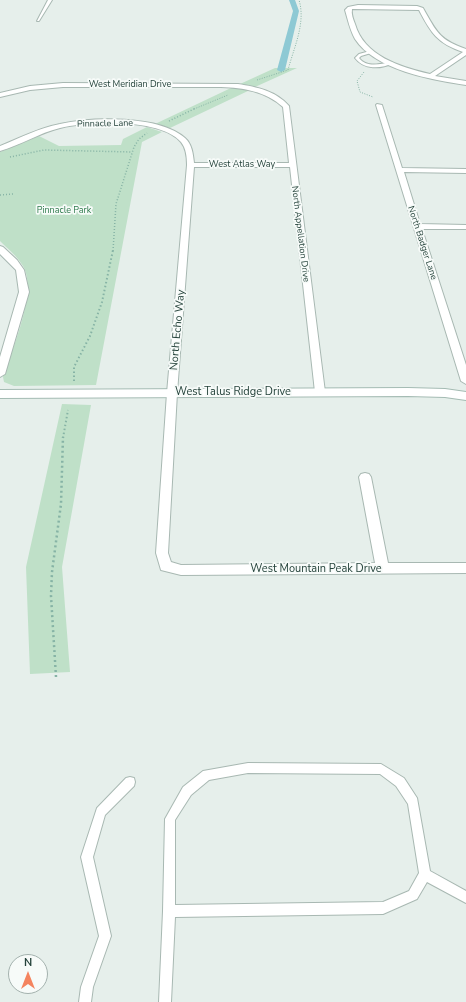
<!DOCTYPE html>
<style>
body{margin:0}
#map{position:relative;width:466px;height:1002px;overflow:hidden;background:#e6efeb;font-family:"Nunito Sans",sans-serif}
canvas{display:block}
.north{position:absolute;left:8px;top:954px;width:40px;height:40px;box-sizing:border-box;background:#f7fbf9;border:1px solid #a3b1ad;border-radius:50%;rotate:0deg;font-size:11px;font-weight:700;line-height:16px;text-align:center;color:#24423a}
.north::after{content:'';display:block;margin:auto;width:14px;height:18px;background:#f4845f;clip-path:polygon(50% 0,100% 100%,50% 72%,0 100%)}
</style>
<div id="map">
<canvas width="466" height="1002"></canvas>
<div class="north">N</div>
</div>
<script>
const ctx = document.querySelector('canvas').getContext('2d');
ctx.lineJoin = 'round';
function paint(path, color) {
  ctx.fillStyle = color;
  ctx.fill(path, 'evenodd');
}
function strokePath(path, color, width, dash) {
  ctx.strokeStyle = color;
  ctx.lineWidth = width;
  ctx.lineCap = dash ? 'butt' : 'round';
  ctx.setLineDash(dash || []);
  ctx.stroke(path);
}
function write(font, color, halo, rows, align = 'center') {
  ctx.font = font + ' "Nunito Sans",sans-serif';
  ctx.lineWidth = 3.5;
  ctx.setLineDash([]);
  ctx.textBaseline = 'middle';
  ctx.strokeStyle = halo;
  ctx.fillStyle = color;
  for (const [text, x, y, turn = 0] of rows) {
    ctx.save();
    ctx.translate(x, y);
    ctx.rotate((+turn || 0) * Math.PI / 180);
    ctx.textAlign = isNaN(turn) ? turn : align;
    if (halo) ctx.strokeText(text, 0, 0);
    ctx.fillText(text, 0, 0);
    ctx.restore();
  }
}
paint(new Path2D(`
 M 275,68 L 297,68 L 255,87 L 240,84 Z
 M 233,87 L 250,90 L 170,128 L 155,124 Z
 M 147,127 L 162,132 L 142,142 L 96,385 L 14,386 L 4,382 L 3,377 C 12,350 38,291 23,266 C 17,256 8,249 0,241 L 0,152 L 39,136 L 59,146 L 121,145 L 123,139 Z
 M 62,404 L 91,405 L 62,567 L 70,672 L 30,674 L 26,567 Z`), '#bfe0c8');
paint(new Path2D(`
 M 289,0 L 295,0 L 299,11 L 285,70 L 281,72 L 277,70 L 293,11 Z`), '#8ec9d4');
const lane = new Path2D(`
 M 48,0 L 52,0 L 39,21 L 37,21 Z
 M 370,51 L 371,53 L 361,56 L 359,58 C 367,68 380,64 391,62 L 393,63 C 381,69 364,70 355,58 L 359,54 Z
 M 248,763 L 381,764 L 404,778 L 417,798 L 430,871 L 466,891 L 466,903 L 427,882 L 417,899 L 383,914 L 175,917 L 171,1002 L 159,1002 L 163,911 L 165,819 L 183,787 L 203,771 ZM 248,773 L 380,774 L 396,786 L 408,804 L 419,873 L 409,891 L 383,902 L 175,905 L 175,820 L 191,795 L 209,780 Z
 M 130,777 L 134,778 L 135,782 L 134,786 L 105,815 L 93,857 L 111,936 L 93,987 L 91,1002 L 79,1002 L 81,987 L 99,936 L 81,857 L 97,808 L 126,778 Z`);
const street = new Path2D(`
 M 358,5 L 417,6 L 423,8 C 436,31 439,40 466,49 L 466,55 L 435,76 L 466,81 L 466,85 C 432,80 375,70 355,39 C 350,30 348,20 345,10 L 348,7 ZM 352,9 L 419,10 C 431,33 437,43 463,52 L 430,74 C 400,67 364,56 355,24 C 353,19 351,14 352,9 Z
 M 63,83 L 238,84 C 257,87 276,91 289,106 L 325,392 L 324,395 L 316,395 L 315,392 L 290,167 L 194,167 L 177,393 L 168,553 L 171,562 L 181,565 L 375,563 L 359,477 L 361,474 L 365,473 L 369,474 L 371,477 L 388,563 L 466,563 L 466,573 L 181,575 L 161,570 L 156,553 L 167,393 L 187,165 C 187,157 186,148 181,142 C 160,118 88,121 60,128 C 39,133 21,145 0,151 L 0,146 C 20,138 39,128 60,124 C 92,117 159,115 185,138 C 192,144 193,154 194,163 L 289,163 L 283,107 C 265,91 244,88 221,87 L 63,87 L 30,90 L 0,97 L 0,93 L 30,86 Z
 M 377,104 L 382,105 L 402,168 L 466,169 L 466,173 L 404,172 L 420,224 L 466,225 L 466,229 L 422,229 L 466,365 L 466,384 L 461,381 L 376,105 Z
 M 0,246 L 3,247 L 17,260 L 24,270 L 29,292 L 5,374 L 0,377 L 0,357 L 19,292 L 16,270 L 0,254 Z`);
const secondary = new Path2D(`
 M 408,388 L 445,389 L 466,392 L 466,400 L 445,397 L 408,396 L 0,398 L 0,390 Z`);
strokePath(lane, '#a8b8b2', 2);
strokePath(street, '#a8b8b2', 2);
strokePath(secondary, '#a4bbb3', 2);
strokePath(new Path2D(`
 M 364,72 L 357,81 L 360,92 L 373,97
 M 257,80 L 288,70 C 294,47 306,23 299,0
 M 194,109 L 228,95`), '#86b3a5', 1, [1, 1.5]);
strokePath(new Path2D(`
 M 169,121 L 196,108
 M 10,157 L 44,150 L 132,152
 M 0,195 L 13,194
 M 113,251 L 116,204 L 134,147 L 139,139 L 147,133`), '#86b3a5', 1.5, [1, 2]);
strokePath(new Path2D(`
 M 74,381 L 74,367 L 90,336 L 102,302 L 113,250
 M 63,438 L 68,410`), '#86b3a5', 2, [1.5, 2.5]);
strokePath(new Path2D(`
 M 56,677 L 51,596 L 52,572 L 61,504 L 63,437`), '#86b3a5', 2.5, [2, 3]);
paint(lane, '#fff');
paint(street, '#fff');
paint(secondary, '#fff');
write('9px', '#24423a', '#f7fbf9', [
 ["West Meridian Drive",130,85],
 ["Pinnacle Lane",105,124,-1],
 ["West Atlas Way",242,165],
 ["North Appellation Drive",300,234,83],
 ["North Badger Lane",422,243,72]
]);
write('9px', '#2d7a4b', '#f7fbf9', [
 ["Pinnacle Park",64,211]
]);
write('11px', '#24423a', '#f7fbf9', [
 ["North Echo Way",178,330,-85],
 ["West Talus Ridge Drive",233,392],
 ["West Mountain Peak Drive",316,569]
]);
</script>
